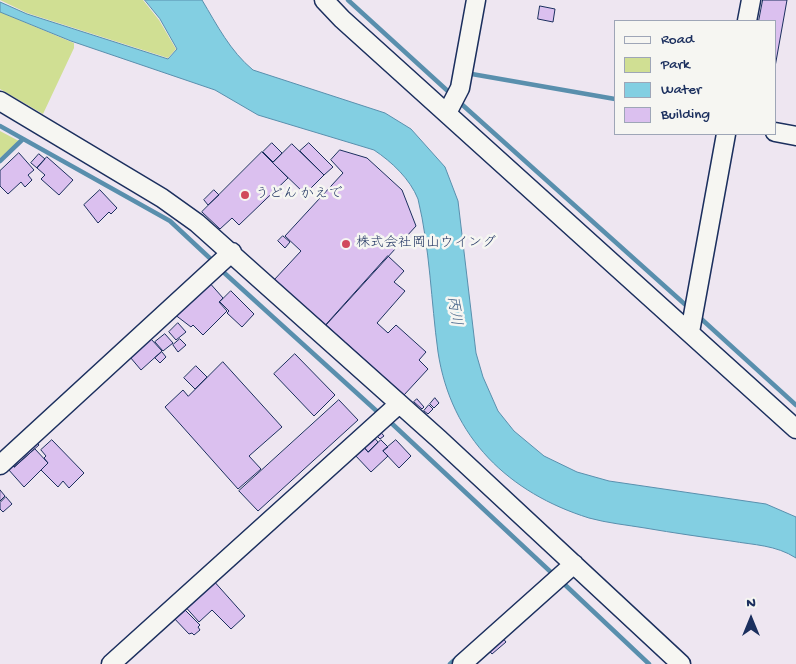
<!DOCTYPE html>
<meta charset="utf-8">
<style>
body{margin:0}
#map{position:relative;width:796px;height:664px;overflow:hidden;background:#eee6f1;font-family:"Gochi Hand",sans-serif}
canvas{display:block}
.legend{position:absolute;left:614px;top:20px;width:162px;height:115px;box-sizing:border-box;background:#f6f6f2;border:1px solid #9ea6b7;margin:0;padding:6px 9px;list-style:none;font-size:15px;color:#1b2f5e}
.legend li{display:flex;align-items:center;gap:10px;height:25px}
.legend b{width:25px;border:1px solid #9ea6b7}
.north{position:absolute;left:726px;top:594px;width:50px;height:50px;-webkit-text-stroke:4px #f6f6f2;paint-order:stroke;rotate:0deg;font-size:14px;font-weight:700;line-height:20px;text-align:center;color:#1b2f5e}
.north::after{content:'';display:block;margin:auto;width:18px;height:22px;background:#1b2f5e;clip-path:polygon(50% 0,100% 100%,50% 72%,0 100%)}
</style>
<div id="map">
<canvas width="796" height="664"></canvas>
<ul class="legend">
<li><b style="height:6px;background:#f6f6f2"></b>Road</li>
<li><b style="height:14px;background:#d0df93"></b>Park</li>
<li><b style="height:14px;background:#83cfe2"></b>Water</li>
<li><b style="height:14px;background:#dbc0ef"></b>Building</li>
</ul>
<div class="north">N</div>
</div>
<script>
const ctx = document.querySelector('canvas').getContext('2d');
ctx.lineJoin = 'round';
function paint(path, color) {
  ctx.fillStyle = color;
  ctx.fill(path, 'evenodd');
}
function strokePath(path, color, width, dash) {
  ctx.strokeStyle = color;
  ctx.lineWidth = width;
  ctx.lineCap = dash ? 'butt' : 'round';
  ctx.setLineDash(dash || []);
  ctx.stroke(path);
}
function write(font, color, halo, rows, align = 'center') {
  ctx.font = font + ' "Gochi Hand","Klee One",sans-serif';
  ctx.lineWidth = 5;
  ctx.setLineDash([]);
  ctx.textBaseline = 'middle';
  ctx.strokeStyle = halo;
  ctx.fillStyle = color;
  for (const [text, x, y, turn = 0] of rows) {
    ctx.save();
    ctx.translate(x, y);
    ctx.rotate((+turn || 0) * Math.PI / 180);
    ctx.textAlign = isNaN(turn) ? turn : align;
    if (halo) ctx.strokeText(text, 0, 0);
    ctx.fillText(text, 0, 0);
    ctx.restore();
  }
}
paint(new Path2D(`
 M 0,0 L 143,0 L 159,20 L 176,49 L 168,58 L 27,13 Z
 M 0,12 L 74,43 L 74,48 L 43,114 L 0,89 Z
 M 0,131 L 19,141 L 0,158 Z`), '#d0df93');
const water = new Path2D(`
 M 145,0 L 202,0 C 217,25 230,51 253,70 L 385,113 L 411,129 L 445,167 L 458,201 L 476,353 L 483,377 L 498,411 L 514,431 L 544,456 L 577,472 L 609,481 L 766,504 L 796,517 L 796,558 C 776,545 754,545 731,541 C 702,537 674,533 645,528 C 627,525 607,523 589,518 C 509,493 451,438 438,352 C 431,301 430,249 418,199 C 410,179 392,162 374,150 L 258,115 L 215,90 L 71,41 L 0,12 L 0,2 L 27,14 L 168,59 L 177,49 L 160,19 Z`);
paint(water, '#83cfe2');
strokePath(water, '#598fad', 1);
strokePath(new Path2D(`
 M 348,0 L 451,94
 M 466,73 L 615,99
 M 457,100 L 689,308
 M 0,126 L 170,221 L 215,263
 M 0,161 L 23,139
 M 220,269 L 381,415
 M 697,315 L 796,405
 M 387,419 L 555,576
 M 561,581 L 649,664
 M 450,664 L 460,655`), '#598fad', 4.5);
const building = new Path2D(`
 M 763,0 L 787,0 L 775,67 L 775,21 L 759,21 Z
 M 540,6 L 555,9 L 553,22 L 538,19 Z
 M 272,143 L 282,153 L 273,162 L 263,152 Z
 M 309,143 L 333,167 L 324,175 L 300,151 Z
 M 292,144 L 324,175 L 305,194 L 273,163 Z
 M 340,150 L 367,158 L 402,190 L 416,226 L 326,325 L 274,280 L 301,251 L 285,236 L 343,173 L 331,160 Z
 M 262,152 L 288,178 L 239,225 L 232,218 L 220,229 L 202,212 Z
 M 19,153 L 34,170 L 28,175 L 32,180 L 25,187 L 21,182 L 8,194 L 0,186 L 0,171 Z
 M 39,154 L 45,159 L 37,168 L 31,163 Z
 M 47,157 L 73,180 L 59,195 L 41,179 L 45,175 L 37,168 Z
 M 100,190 L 117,208 L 111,214 L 109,212 L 98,223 L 84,205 Z
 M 214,190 L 219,195 L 208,205 L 204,200 Z
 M 283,236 L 290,242 L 285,248 L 278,241 Z
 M 388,256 L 404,271 L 394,282 L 405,291 L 377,323 L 388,333 L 396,325 L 426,352 L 419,360 L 428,369 L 404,395 L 326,325 Z
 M 208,281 L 223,298 L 219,302 L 227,311 L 203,335 L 193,325 L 191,327 L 174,314 Z
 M 231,291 L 254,314 L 242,327 L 227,313 L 229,311 L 220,302 Z
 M 178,323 L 186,332 L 176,340 L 169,332 Z
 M 165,334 L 173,343 L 163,351 L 155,342 Z
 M 151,339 L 162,351 L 141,370 L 130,357 Z
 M 180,339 L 186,345 L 178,352 L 173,345 Z
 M 162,352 L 166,357 L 160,363 L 155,358 Z
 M 295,354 L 335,395 L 314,416 L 274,374 Z
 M 223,362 L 282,427 L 249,456 L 261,469 L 238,489 L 165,407 L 183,390 L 188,396 Z
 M 196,366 L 207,377 L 195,389 L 184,378 Z
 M 435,398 L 439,403 L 434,408 L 430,404 Z
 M 417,399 L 424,407 L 422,409 L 414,402 Z
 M 339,400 L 358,420 L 258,511 L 239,491 Z
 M 429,405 L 433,409 L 428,414 L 424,411 Z
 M 377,428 L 384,436 L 380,439 L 373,432 Z
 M 371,434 L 378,442 L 368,452 L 363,446 Z
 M 33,438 L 39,445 L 14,467 L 9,461 Z
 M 52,440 L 84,473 L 69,488 L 63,481 L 58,487 L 41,470 L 48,463 L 44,458 L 46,456 L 41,450 Z
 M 381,440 L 388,447 L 383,451 L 388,456 L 371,472 L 354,454 L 363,446 L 368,452 Z
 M 396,440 L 411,456 L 399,468 L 383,451 Z
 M 35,449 L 48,463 L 24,487 L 8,469 L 12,465 L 14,467 Z
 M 0,490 L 5,496 L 0,501 Z
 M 6,497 L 12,504 L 3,512 L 0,509 L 0,503 Z
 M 212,579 L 245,616 L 231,629 L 212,610 L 199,622 L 182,603 Z
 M 182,607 L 200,625 L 198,627 L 200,630 L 194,635 L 192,633 L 189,634 L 172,616 Z
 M 501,636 L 506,642 L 492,654 L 487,648 Z`);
paint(building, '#dbc0ef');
strokePath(building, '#1b2f5e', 1);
const street = new Path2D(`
 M 324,0 L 342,19 L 796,429
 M 747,21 L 751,0
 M 0,101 L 162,198 L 197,223 L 439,439 L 681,664
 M 447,113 L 460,88 L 476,0
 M 775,132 L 796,136
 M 690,332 L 726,134
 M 0,465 L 232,252
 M 111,664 L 399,404
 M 462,664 L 574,564`);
strokePath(street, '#1b2f5e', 21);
strokePath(street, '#f6f6f2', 18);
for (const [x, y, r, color] of [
 [245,195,5,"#d1495b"],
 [346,244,5,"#d1495b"]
]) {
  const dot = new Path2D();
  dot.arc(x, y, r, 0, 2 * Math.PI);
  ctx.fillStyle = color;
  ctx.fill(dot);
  strokePath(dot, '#f6f6f2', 2);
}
write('14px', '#1b2f5e', '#f6f6f2', [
 ["うどん かえで",255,195],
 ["株式会社岡山ウイング",356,244]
], 'left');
write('italic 15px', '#35577f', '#f6f6f2', [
 ["丙川",453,311,82]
]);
</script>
